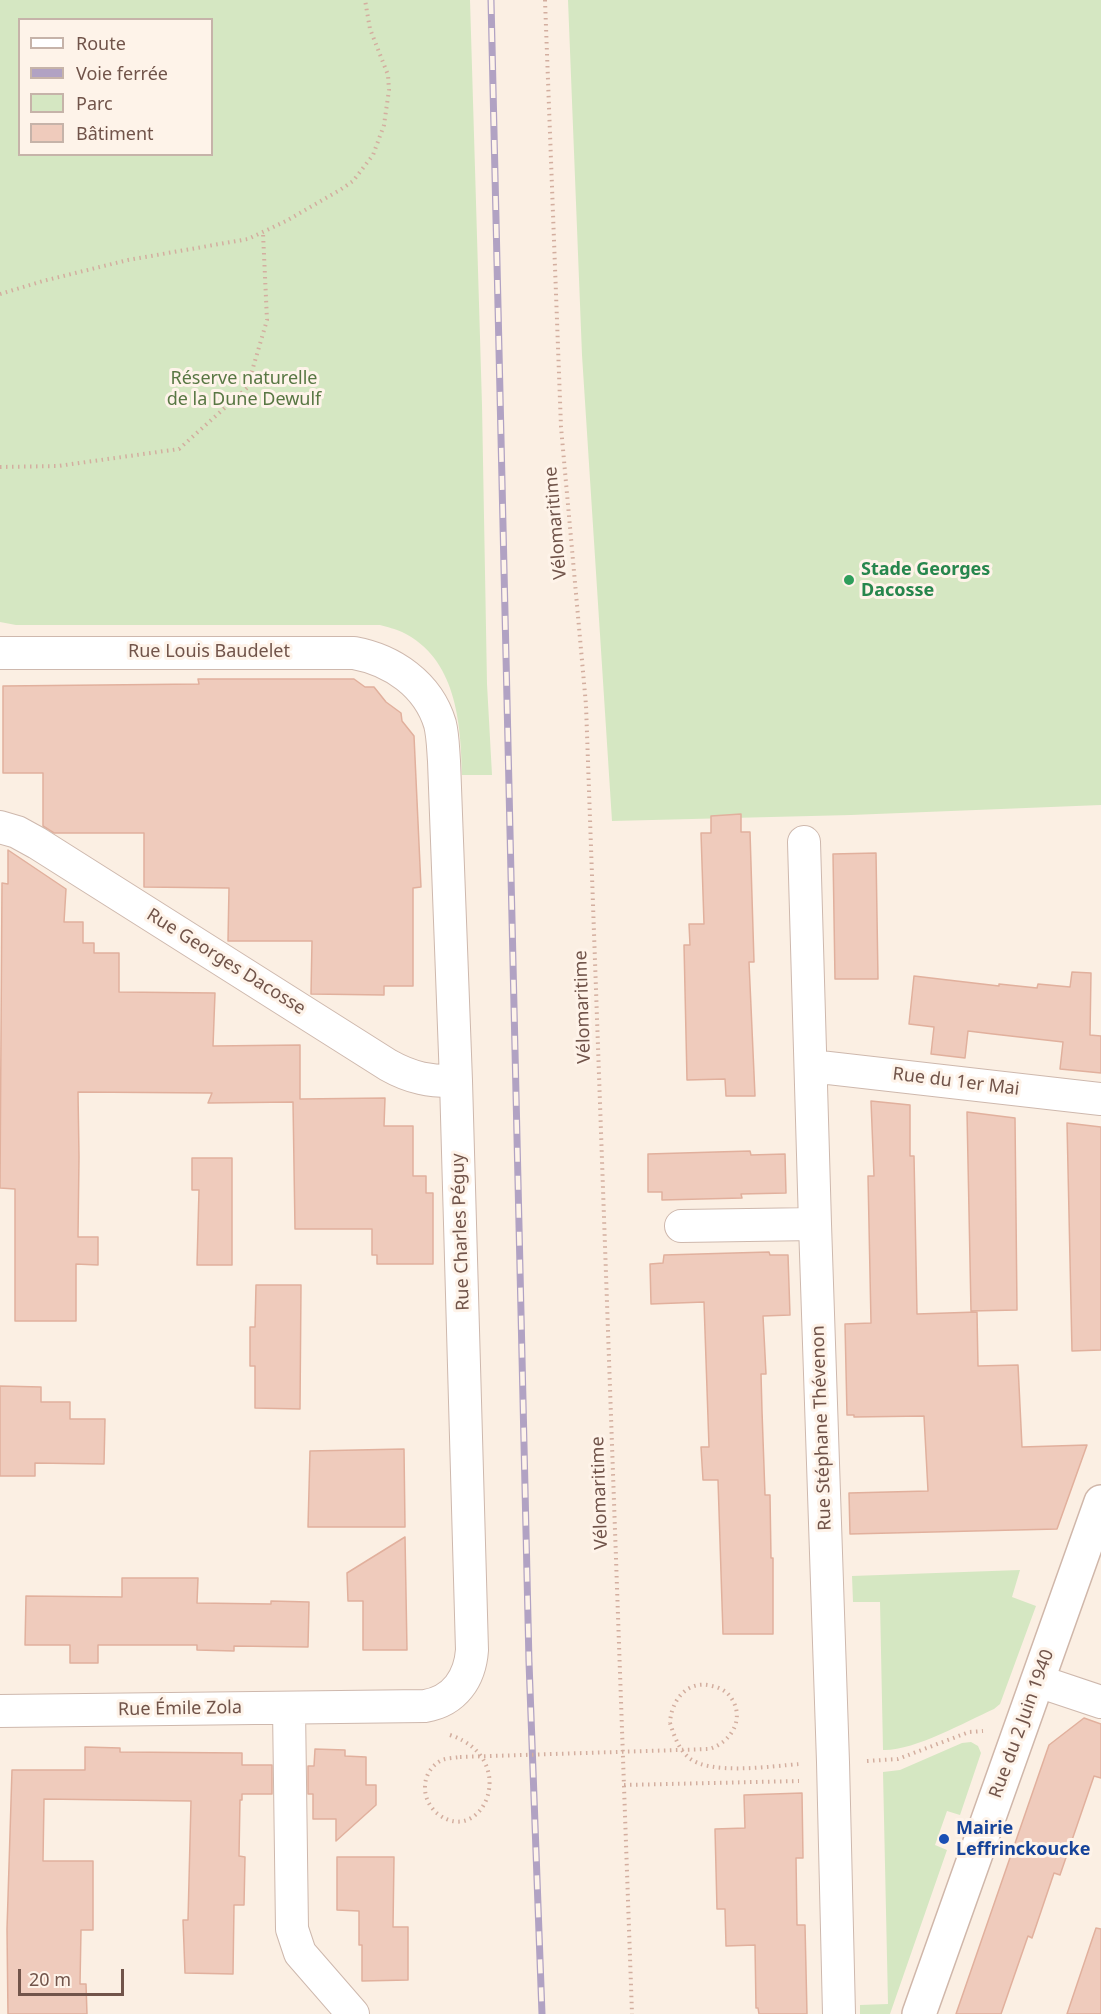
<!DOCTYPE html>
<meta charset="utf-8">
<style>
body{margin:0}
#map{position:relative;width:1101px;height:2014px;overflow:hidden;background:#fbefe3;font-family:"Noto Sans",sans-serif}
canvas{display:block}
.legend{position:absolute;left:18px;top:18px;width:195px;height:138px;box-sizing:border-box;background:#fef3e9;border:2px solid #c6b3a9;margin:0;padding:8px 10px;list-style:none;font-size:18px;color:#71544a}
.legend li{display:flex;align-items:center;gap:12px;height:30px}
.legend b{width:30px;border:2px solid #c6b3a9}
.scale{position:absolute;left:18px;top:1969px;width:106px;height:27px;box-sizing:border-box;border:3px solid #71544a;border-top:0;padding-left:8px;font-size:18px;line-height:21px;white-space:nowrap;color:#71544a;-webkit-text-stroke:4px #fef3e9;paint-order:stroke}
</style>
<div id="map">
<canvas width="1101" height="2014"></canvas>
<ul class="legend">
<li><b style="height:8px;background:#fff"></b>Route</li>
<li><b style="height:8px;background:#b1a2c3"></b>Voie ferrée</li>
<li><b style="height:16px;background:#d5e7c2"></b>Parc</li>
<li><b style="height:16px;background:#efcbbc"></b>Bâtiment</li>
</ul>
<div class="scale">20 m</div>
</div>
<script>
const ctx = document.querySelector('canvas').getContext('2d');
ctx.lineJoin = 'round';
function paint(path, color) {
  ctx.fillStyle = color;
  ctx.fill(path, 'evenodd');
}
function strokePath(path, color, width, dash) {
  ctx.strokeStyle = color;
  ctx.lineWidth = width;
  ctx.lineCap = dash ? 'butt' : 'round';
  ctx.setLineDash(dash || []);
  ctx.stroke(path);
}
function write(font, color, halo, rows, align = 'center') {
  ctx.font = font + ' "Noto Sans",sans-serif';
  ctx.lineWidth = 6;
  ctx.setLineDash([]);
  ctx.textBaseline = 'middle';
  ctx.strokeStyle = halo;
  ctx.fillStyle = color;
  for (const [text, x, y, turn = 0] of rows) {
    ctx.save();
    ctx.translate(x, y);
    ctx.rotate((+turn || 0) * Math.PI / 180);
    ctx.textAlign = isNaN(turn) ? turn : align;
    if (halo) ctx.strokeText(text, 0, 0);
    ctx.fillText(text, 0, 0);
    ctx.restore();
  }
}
paint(new Path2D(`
 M 0,0 L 470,0 L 482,405 L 487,684 L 492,775 L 462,775 C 461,722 456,658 402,632 C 396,629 387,627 380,625 L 16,625 L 0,622 ZM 20,20 L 212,20 L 212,154 L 20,154 Z
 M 568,0 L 1101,0 L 1101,805 L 851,815 L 612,821 L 582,355 Z
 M 1020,1570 L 1012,1597 L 1036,1606 L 1000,1704 L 994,1709 C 965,1722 914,1751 883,1750 L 880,1602 L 853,1602 L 852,1576 Z
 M 971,1742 L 978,1746 L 981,1753 L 960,1815 L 947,1811 L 935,1845 L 947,1850 L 890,2014 L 860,2014 L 860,2005 L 888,2004 L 883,1772 L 900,1770 L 962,1743 Z`), '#d5e7c2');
const building = new Path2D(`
 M 198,679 L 354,679 L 365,687 L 374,687 L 386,702 L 401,713 L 402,721 L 414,736 L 421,887 L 413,888 L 413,986 L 384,986 L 384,995 L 311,994 L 312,941 L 228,941 L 229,888 L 144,887 L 144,833 L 54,833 L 43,826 L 43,773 L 3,773 L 3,686 L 199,684 Z
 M 741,814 L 741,832 L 750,832 L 754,962 L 749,962 L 755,1096 L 726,1096 L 725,1079 L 687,1080 L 684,945 L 690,945 L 689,924 L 704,924 L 701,833 L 711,833 L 711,816 Z
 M 8,850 L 66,889 L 64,922 L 83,922 L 83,943 L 94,943 L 94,953 L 119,953 L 119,992 L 215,993 L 213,1046 L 300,1045 L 300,1099 L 385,1098 L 384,1126 L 413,1126 L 413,1176 L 426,1176 L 426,1193 L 433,1193 L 433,1264 L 377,1264 L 377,1255 L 372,1255 L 372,1229 L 295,1229 L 293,1102 L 208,1103 L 212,1093 L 78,1092 L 79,1157 L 78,1237 L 98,1237 L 98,1265 L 76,1264 L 76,1321 L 15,1321 L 15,1189 L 0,1188 L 2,883 L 8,884 Z
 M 876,853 L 878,979 L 835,979 L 833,854 Z
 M 1072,972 L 1091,973 L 1090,1035 L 1101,1036 L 1101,1073 L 1060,1069 L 1063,1042 L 993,1034 L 968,1031 L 965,1058 L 931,1054 L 934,1027 L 909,1024 L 914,976 L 999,986 L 999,984 L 1037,988 L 1038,984 L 1070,987 Z
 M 871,1101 L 910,1105 L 910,1156 L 914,1156 L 917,1314 L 977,1312 L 978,1366 L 1018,1365 L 1022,1447 L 1087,1445 L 1057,1529 L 850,1534 L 849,1493 L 928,1491 L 924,1416 L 854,1417 L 854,1415 L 847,1415 L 845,1324 L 871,1323 L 868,1176 L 874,1176 Z
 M 967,1112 L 1015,1118 L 1017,1310 L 971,1311 Z
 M 1067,1123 L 1101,1127 L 1101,1350 L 1072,1351 Z
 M 750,1151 L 751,1155 L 785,1154 L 786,1193 L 741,1194 L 742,1198 L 662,1200 L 662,1192 L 648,1192 L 648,1154 Z
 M 192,1158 L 232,1158 L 232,1265 L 197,1265 L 199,1190 L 192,1190 Z
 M 769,1252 L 770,1255 L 788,1255 L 790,1315 L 763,1316 L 766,1374 L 761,1374 L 762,1411 L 765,1495 L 770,1495 L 771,1558 L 773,1558 L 773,1634 L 723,1634 L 718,1480 L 703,1480 L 701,1447 L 709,1447 L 704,1302 L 651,1304 L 650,1264 L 663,1263 L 664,1255 Z
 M 256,1285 L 301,1285 L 300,1409 L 255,1408 L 255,1366 L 250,1366 L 250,1327 L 255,1327 Z
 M 0,1386 L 41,1387 L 41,1402 L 70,1402 L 70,1419 L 105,1419 L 104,1464 L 35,1463 L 35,1476 L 0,1476 Z
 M 404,1449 L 405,1527 L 308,1527 L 310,1451 Z
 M 405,1537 L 407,1650 L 363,1650 L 363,1601 L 348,1601 L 347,1573 Z
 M 122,1578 L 198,1578 L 197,1603 L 271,1604 L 271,1601 L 309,1602 L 308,1647 L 234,1646 L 234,1651 L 197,1650 L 197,1645 L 98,1645 L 98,1663 L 70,1663 L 70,1645 L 25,1645 L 26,1596 L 122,1597 Z
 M 1084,1718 L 1101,1724 L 1101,1778 L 1094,1776 L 1060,1875 L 1054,1873 L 1032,1938 L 1028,1936 L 1001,2014 L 956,2014 L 1049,1745 Z
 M 85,1747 L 120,1748 L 120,1752 L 242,1753 L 242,1765 L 272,1765 L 272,1794 L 242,1794 L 242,1800 L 240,1800 L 239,1856 L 245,1857 L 244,1905 L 234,1905 L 233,1974 L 185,1973 L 183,1920 L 188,1920 L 191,1801 L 44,1799 L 43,1861 L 93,1861 L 93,1930 L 81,1930 L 80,1984 L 86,1984 L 87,2014 L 8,2014 L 7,1929 L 12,1770 L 85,1770 Z
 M 315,1749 L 345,1750 L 345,1756 L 366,1757 L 366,1785 L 376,1785 L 376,1805 L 336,1841 L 336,1819 L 313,1819 L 313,1794 L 308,1794 L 308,1766 L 314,1766 Z
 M 802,1793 L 803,1858 L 796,1858 L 797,1925 L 805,1925 L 807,2014 L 759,2014 L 758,2008 L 756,2008 L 755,1945 L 726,1946 L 725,1909 L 717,1909 L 715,1829 L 745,1828 L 744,1795 Z
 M 337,1857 L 394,1857 L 393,1927 L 408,1927 L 408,1980 L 362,1981 L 362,1945 L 359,1945 L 359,1911 L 337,1910 Z
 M 1096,1928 L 1101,1929 L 1101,2014 L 1067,2014 Z`);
paint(building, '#efcbbc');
strokePath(building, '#e1b09d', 1.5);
const street = new Path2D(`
 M 0,653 L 354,653 C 392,660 428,684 440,724 C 443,736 443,749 444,761 L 456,1081 L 472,1650 C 470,1678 455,1701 425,1706 L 0,1711
 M 0,827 L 17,832 L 37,843 L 388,1065 C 411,1078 431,1082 456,1081
 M 804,842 L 815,1224 L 833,1762 L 839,2014
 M 811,1066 L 1101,1099
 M 681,1226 L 815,1224
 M 1038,1681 L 1101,1702
 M 289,1708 L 292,1929 L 300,1953 L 353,2014`);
const secondary = new Path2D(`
 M 919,2014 L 1101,1502`);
strokePath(street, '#ceb8ad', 34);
strokePath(secondary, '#d0b7aa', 36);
strokePath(new Path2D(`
 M 545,0 L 561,427 L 586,705 L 632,2014
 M 0,294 L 43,281 L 128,260 L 248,239 L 286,221 L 340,190 L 353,181 L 373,155 L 384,125 L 389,90 L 388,75 L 370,29 L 365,0
 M 0,467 L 58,466 L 179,449 L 247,388 L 267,320 L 263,233
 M 670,1723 C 674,1735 678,1748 688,1757 C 709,1776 772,1766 800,1764
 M 450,1735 C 522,1759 482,1848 438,1814 C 420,1800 420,1771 442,1760 C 447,1758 454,1758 460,1757
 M 867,1761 L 898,1759 L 969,1732 L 983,1731
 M 624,1785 L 799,1781`), '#d3ae9f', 4, [1.5, 4.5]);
strokePath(street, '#fff', 32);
strokePath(secondary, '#fff', 33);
const rail = new Path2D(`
 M 491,0 L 529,1662 L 542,2014`);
strokePath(rail, '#b1a2c3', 7);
strokePath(rail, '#fef3e9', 4.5, [14]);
strokePath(new Path2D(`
 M 460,1757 L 709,1749 C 733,1742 747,1715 728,1694 C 724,1690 718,1687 712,1686 C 687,1679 671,1701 670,1723`), '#d3ae9f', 4, [1.5, 4.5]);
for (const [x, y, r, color] of [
 [849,580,6,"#2e9e5b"],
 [944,1839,6,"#1a4fb4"]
]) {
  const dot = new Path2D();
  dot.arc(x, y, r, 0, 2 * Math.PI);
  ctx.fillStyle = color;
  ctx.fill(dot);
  strokePath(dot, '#fef3e9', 2);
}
write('18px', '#587743', '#fef3e9', [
 ["Réserve naturelle",244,379],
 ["de la Dune Dewulf",244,400]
]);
write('18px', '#71544a', '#fef3e9', [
 ["Vélomaritime",556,523,-95],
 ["Rue Louis Baudelet",209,652],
 ["Rue Georges Dacosse",226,962,32],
 ["Vélomaritime",583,1007,-92],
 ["Rue du 1er Mai",956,1082,7],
 ["Rue Charles Péguy",461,1232,-92],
 ["Rue Stéphane Thévenon",822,1428,-92],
 ["Vélomaritime",600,1493,-92],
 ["Rue Émile Zola",180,1709,-1],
 ["Rue du 2 Juin 1940",1022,1724,-70]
]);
write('bold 18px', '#27864d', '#fef3e9', [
 ["Stade Georges",861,570],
 ["Dacosse",861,591]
], 'left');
write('bold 18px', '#164399', '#fef3e9', [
 ["Mairie",956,1829],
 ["Leffrinckoucke",956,1850]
], 'left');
</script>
